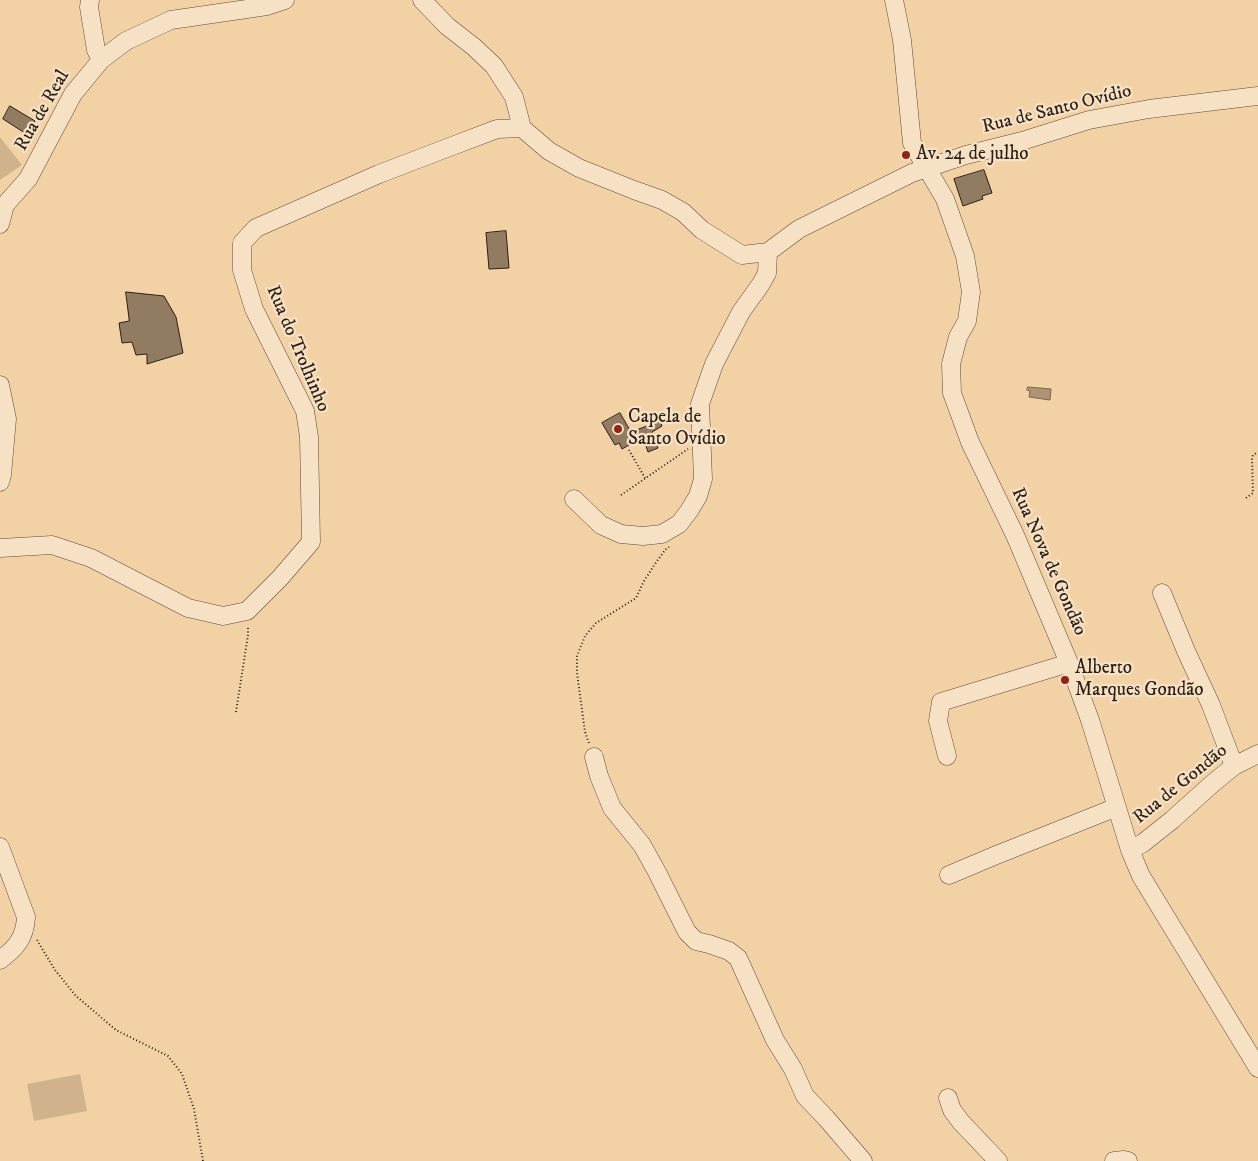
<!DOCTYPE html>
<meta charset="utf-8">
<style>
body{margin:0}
canvas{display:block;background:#f2d1a5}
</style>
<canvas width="1258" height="1161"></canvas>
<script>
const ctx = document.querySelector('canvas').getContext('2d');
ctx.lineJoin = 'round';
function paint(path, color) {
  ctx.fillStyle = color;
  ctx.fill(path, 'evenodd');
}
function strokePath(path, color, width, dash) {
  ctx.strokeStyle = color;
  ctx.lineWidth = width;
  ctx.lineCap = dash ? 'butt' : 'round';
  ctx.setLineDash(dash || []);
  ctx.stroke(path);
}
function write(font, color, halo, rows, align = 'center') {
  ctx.font = font + ' "IM FELL DW Pica",serif';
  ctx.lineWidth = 4.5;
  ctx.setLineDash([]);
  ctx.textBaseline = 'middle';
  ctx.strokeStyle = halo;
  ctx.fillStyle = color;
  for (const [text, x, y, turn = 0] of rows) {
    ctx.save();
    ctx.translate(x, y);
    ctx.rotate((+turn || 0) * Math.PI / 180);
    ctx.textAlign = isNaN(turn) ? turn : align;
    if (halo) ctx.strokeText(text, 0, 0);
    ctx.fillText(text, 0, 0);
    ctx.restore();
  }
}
paint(new Path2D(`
 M 0,137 L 22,165 L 0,180 Z
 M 80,1074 L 87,1111 L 34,1121 L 27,1084 Z`), '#d0b38d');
const water = new Path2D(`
 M 1028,387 L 1051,389 L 1050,400 L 1029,397 L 1030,391 L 1027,390 Z`);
paint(water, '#ae9475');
strokePath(water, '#7a654f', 1);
const building = new Path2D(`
 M 10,106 L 35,121 L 28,135 L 3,119 Z
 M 984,170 L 992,193 L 982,196 L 983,199 L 963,206 L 954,179 Z
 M 506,231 L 509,268 L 489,269 L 486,233 Z
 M 126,292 L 164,296 L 176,317 L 183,353 L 147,364 L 147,354 L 136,355 L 132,342 L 122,343 L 119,323 L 129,321 Z
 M 620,413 L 631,432 L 660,421 L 662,426 L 652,432 L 658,448 L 648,452 L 643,437 L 622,449 L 619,443 L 615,445 L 602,423 Z`);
paint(building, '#927c61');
strokePath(building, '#2b1f17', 1);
const minor = new Path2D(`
 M 90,0 L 89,7 L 96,50 L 101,60
 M 422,0 L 447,26 L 474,47 L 494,66 L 514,97 L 522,128 L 549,151 L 579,168 L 634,190 L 662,200 L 683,212 L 702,230 L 742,255 L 768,252 L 799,229 L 912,173 L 966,155 L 1022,141 L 1089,120 L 1149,109 L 1258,96
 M 894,0 L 902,40 L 912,143 L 945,199 L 965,256 L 971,292 L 967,321 L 958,337 L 951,364 L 952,393 L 970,442 L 1015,535 L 1069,663 L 1090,720 L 1130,850 L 1141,876 L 1258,1068
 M 0,224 L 5,205 L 28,179 L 73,94 L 101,60 L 126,41 L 171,20 L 267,6 L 285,0
 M 0,385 L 7,419 L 2,475 L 0,482
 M 574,499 L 601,525 L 621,534 L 643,536 L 662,534 L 679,524 L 689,511 L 698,496 L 703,479 L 700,404 L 714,364 L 741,312 L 761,284 L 767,273 L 768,252
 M 0,548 L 52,545 L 91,558 L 188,608 L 223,616 L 247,611 L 280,578 L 311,542 L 309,437 L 305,411 L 254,309 L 242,270 L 242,243 L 256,228 L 379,174 L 447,148 L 497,129 L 522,128
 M 1162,593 L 1186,651 L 1211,705 L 1234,766
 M 947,756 L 938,721 L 941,702 L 1069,663
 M 594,757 L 599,776 L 612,808 L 642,845 L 657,872 L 687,932 L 696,941 L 709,944 L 729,951 L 738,958 L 775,1040 L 793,1069 L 805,1096 L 826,1118 L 863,1161
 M 0,847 L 26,917 C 25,938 16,948 0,960
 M 1130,850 L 1143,843 L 1172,820 L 1212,784 L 1234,766 L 1258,754
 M 949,875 L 994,856 L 1117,807
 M 948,1098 L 952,1110 L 961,1122 L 998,1161
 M 1114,1161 L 1124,1160 L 1128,1161`);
strokePath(minor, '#5d4c3a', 19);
strokePath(new Path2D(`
 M 629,450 L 645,478
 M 621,495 L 688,449
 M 1246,498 L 1253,493 L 1252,459 L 1253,455 L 1258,452
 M 236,712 L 248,635 L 248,626
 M 589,743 L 585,732 L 577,673 L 577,656 L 585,636 L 596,623 L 636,598 L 644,581 L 655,564 L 665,550 L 669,547
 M 37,940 L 55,970 L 76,996 L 116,1030 L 168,1056 L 182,1074 L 194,1109 L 203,1161`), '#2b1f17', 2, [1, 2.5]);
strokePath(minor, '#f7e1c4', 18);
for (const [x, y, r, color] of [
 [906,155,5,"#8f2418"],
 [618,429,5,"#8f2418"],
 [1065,680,5,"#8f2418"]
]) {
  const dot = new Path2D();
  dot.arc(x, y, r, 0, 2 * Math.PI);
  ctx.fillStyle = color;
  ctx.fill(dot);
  strokePath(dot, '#f7e1c4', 2);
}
write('19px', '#2b1f17', '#f7e1c4', [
 ["Rua de Santo Ovídio",1057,110,-14],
 ["Rua de Real",43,111,-60],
 ["Rua do Trolhinho",297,349,67],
 ["Rua Nova de Gondão",1048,562,66],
 ["Rua de Gondão",1181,785,-39]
]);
write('19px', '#2b1f17', '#f7e1c4', [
 ["Av. 24 de julho",916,155],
 ["Capela de",628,418],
 ["Santo Ovídio",628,440],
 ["Alberto",1075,669],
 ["Marques Gondão",1075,691]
], 'left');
</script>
